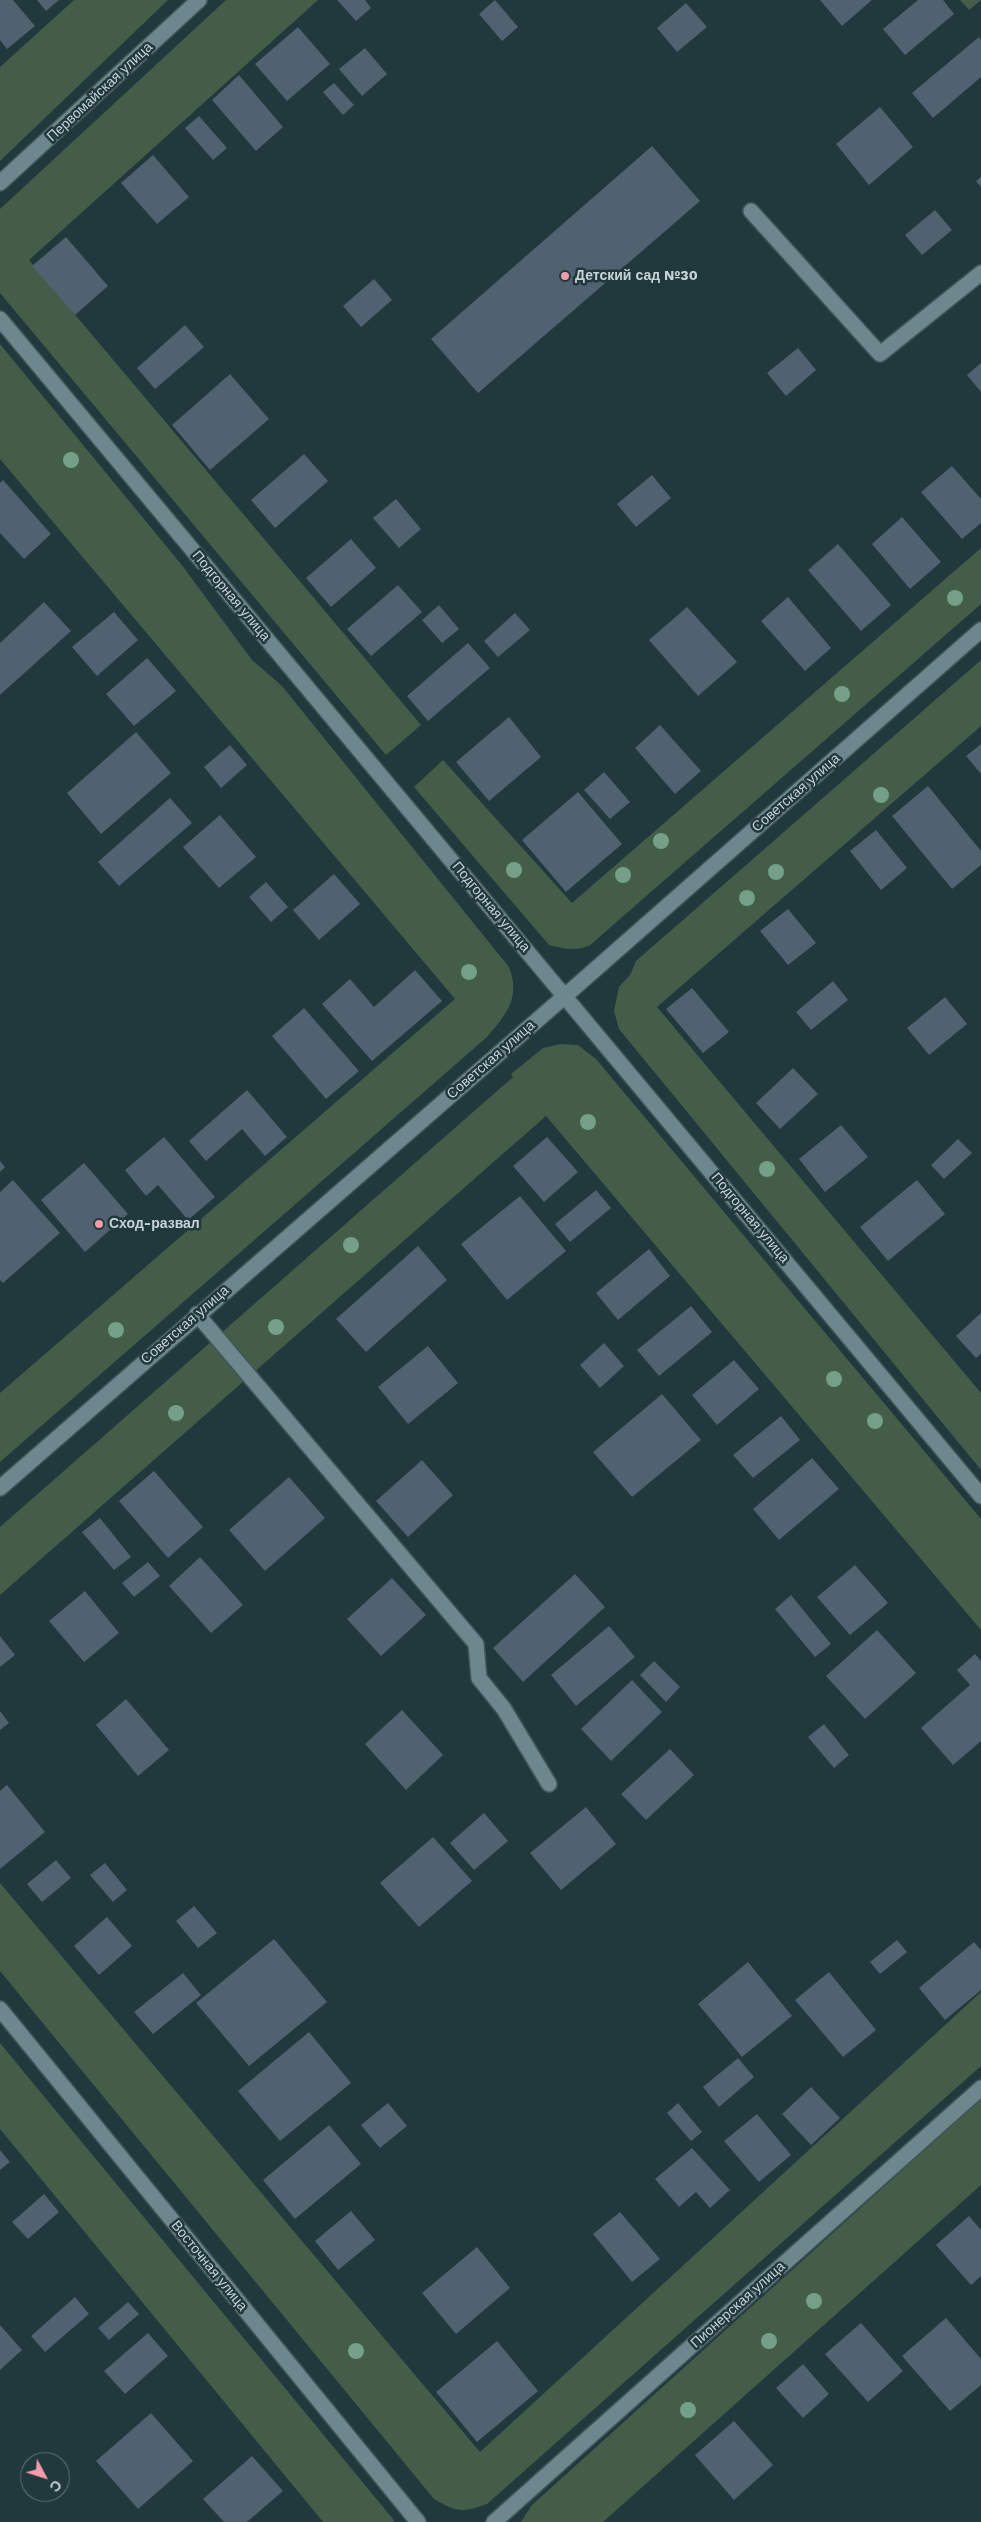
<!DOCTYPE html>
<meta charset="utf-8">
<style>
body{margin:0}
#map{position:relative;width:981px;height:2522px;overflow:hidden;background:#21383d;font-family:"Work Sans",sans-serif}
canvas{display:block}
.north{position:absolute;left:20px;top:2452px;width:50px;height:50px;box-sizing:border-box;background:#21383d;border:1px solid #63767b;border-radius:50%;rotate:130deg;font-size:14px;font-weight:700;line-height:20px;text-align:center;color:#c7d4d7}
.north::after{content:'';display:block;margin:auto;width:18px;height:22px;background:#f39aab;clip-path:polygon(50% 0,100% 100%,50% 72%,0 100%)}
</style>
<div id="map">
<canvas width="981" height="2522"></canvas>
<div class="north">С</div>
</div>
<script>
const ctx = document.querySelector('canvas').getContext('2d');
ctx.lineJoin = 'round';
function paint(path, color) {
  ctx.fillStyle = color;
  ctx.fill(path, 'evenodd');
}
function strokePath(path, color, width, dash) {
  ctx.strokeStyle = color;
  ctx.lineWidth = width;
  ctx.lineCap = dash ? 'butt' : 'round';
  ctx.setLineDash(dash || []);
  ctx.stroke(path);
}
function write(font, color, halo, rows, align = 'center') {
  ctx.font = font + ' "Work Sans",sans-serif';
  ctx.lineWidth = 5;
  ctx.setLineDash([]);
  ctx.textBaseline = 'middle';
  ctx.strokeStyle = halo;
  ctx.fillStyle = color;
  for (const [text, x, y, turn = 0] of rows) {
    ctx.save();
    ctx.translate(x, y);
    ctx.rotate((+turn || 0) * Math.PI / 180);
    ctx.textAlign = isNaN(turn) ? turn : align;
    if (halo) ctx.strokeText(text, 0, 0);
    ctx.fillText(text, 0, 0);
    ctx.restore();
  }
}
paint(new Path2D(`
 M 74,0 L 168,0 L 0,161 L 0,67 Z
 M 226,0 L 318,0 L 29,260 L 421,725 L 386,755 L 0,293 L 0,209 Z
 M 960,0 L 981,0 L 969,10 Z
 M 0,344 L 181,564 L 252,660 L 282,686 L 509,967 C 521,998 506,1015 487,1037 L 0,1462 L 0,1393 L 455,999 L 0,459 Z
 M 981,548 L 981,604 L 589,946 C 575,951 564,949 549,945 L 414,787 L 443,760 L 572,903 Z
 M 981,660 L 981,726 L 657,1007 L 981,1393 L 981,1470 L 619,1029 L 614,1011 L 619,987 L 630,975 L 636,961 Z
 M 561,1044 L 578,1045 L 596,1059 L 981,1519 L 981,1630 L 546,1116 L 0,1595 L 0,1527 L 513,1077 L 511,1074 L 543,1048 Z
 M 0,1883 L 480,2452 L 981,1992 L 981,2066 L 487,2504 C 463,2513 456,2512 434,2499 L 0,1971 Z
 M 0,2043 L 393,2519 L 394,2522 L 323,2522 L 0,2129 Z
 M 981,2099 L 981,2185 L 603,2522 L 521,2522 L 532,2505 Z`), '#445d49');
paint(new Path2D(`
 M 0,0 L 13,0 L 35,26 L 7,49 L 0,40 Z
 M 37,0 L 59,0 L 46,11 Z
 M 337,0 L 365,0 L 371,8 L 356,21 Z
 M 495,0 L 518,27 L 502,41 L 479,14 Z
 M 820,0 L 872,0 L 842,26 Z
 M 918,0 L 943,0 L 954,14 L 905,55 L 883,29 Z
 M 686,3 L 707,27 L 677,52 L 657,28 Z
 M 298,27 L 330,64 L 287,101 L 255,64 Z
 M 979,37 L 981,40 L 981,77 L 933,118 L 912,93 Z
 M 365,48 L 387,74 L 362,96 L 339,69 Z
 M 239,75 L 283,127 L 256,151 L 212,100 Z
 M 334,83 L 354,105 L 343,115 L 323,92 Z
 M 880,107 L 913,147 L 869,185 L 836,144 Z
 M 199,116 L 227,148 L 213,160 L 185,128 Z
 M 652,146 L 700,201 L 478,393 L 431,339 Z
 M 153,155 L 189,197 L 157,224 L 121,183 Z
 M 981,177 L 981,187 L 976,181 Z
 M 935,210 L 952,230 L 922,255 L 905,235 Z
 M 66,237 L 108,286 L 75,315 L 32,266 Z
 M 374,279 L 392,300 L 361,327 L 343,306 Z
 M 185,325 L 204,347 L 155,389 L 137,368 Z
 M 798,348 L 816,370 L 786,396 L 767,373 Z
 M 981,363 L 981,392 L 967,375 Z
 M 230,374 L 269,419 L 210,470 L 172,425 Z
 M 304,454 L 328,481 L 275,528 L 251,500 Z
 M 952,466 L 981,499 L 981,523 L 962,539 L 921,492 Z
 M 652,475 L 671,498 L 636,527 L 617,504 Z
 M 3,480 L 51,534 L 24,559 L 0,533 L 0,483 Z
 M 396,499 L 421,529 L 399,548 L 373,518 Z
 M 902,517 L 941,562 L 910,589 L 872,544 Z
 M 351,539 L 376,568 L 331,607 L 306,578 Z
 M 838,544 L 891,605 L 861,631 L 808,570 Z
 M 398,585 L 422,612 L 371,656 L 347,629 Z
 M 788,597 L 831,648 L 805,671 L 761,621 Z
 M 44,602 L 71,631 L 0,695 L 0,643 Z
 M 439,605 L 459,629 L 442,643 L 422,620 Z
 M 687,607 L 737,662 L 698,696 L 649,640 Z
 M 114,612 L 138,640 L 97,676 L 72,647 Z
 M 515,613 L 530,630 L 498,657 L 484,641 Z
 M 468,643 L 490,668 L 428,721 L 407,696 Z
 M 147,658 L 176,691 L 134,726 L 106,694 Z
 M 509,717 L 541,757 L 489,801 L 456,762 Z
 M 660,725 L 701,771 L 675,794 L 635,748 Z
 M 136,732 L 171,773 L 101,834 L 67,793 Z
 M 981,744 L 981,774 L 966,756 Z
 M 230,745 L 247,765 L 221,788 L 204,767 Z
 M 604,772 L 630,802 L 610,819 L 584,790 Z
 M 928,786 L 981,851 L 981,865 L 952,889 L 892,816 Z
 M 578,792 L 622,844 L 566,892 L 522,840 Z
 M 170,798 L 192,823 L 119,886 L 98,862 Z
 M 220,815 L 256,857 L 219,888 L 183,847 Z
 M 876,830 L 907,868 L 881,890 L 850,851 Z
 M 334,874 L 360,904 L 319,940 L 293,910 Z
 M 266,882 L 288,907 L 271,922 L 249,897 Z
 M 788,909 L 816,943 L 788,965 L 760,931 Z
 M 415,970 L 442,1001 L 372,1061 L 322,1004 L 350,979 L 374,1007 Z
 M 833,981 L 848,1000 L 811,1030 L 796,1012 Z
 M 692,988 L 729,1032 L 703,1053 L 666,1009 Z
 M 945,997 L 967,1024 L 929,1055 L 907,1028 Z
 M 304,1008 L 359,1071 L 326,1099 L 272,1036 Z
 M 793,1068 L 818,1094 L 780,1129 L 756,1103 Z
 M 247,1090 L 287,1137 L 265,1156 L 242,1129 L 206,1161 L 189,1141 Z
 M 841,1125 L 868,1157 L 825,1192 L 799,1159 Z
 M 164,1137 L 215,1197 L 188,1220 L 158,1185 L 146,1196 L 125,1170 Z
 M 547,1137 L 578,1172 L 544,1202 L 513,1166 Z
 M 958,1139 L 972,1153 L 944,1179 L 931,1165 Z
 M 0,1161 L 5,1167 L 0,1172 Z
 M 84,1163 L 128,1214 L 85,1252 L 41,1200 Z
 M 13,1180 L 60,1233 L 3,1283 L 0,1280 L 0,1192 Z
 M 917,1180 L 945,1214 L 888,1261 L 860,1227 Z
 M 596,1190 L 611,1208 L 570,1242 L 555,1224 Z
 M 520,1196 L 566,1251 L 507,1300 L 461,1244 Z
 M 418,1246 L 447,1280 L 366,1352 L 336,1319 Z
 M 649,1249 L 670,1276 L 618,1320 L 596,1293 Z
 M 691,1306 L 712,1332 L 659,1376 L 637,1350 Z
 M 981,1313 L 981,1354 L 976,1358 L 956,1336 Z
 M 604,1343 L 624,1366 L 600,1388 L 580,1365 Z
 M 428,1346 L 458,1383 L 408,1424 L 378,1387 Z
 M 734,1360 L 759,1389 L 717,1425 L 692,1395 Z
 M 662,1394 L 701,1440 L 632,1497 L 593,1452 Z
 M 781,1416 L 800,1440 L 753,1478 L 733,1455 Z
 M 812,1458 L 839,1489 L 779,1540 L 753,1509 Z
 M 422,1460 L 453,1495 L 408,1537 L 376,1501 Z
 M 154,1471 L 203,1527 L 168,1558 L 119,1501 Z
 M 289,1477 L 325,1518 L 265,1571 L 229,1530 Z
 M 100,1518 L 131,1557 L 114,1570 L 82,1532 Z
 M 200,1557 L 243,1605 L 211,1633 L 169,1586 Z
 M 148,1562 L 160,1576 L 134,1597 L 122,1583 Z
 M 855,1565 L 888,1603 L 850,1635 L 817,1597 Z
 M 575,1574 L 605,1607 L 523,1682 L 493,1648 Z
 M 392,1578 L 426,1615 L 381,1656 L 347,1619 Z
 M 85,1591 L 119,1633 L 84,1662 L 49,1621 Z
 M 791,1595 L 831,1644 L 815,1657 L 775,1609 Z
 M 609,1626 L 635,1657 L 576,1706 L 551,1675 Z
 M 877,1630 L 916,1673 L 865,1719 L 826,1676 Z
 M 0,1636 L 15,1655 L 0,1667 Z
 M 975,1654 L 981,1661 L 981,1741 L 953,1765 L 921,1728 L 970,1685 L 957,1670 Z
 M 654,1661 L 680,1687 L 666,1702 L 640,1675 Z
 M 632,1680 L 662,1712 L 611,1761 L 581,1729 Z
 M 126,1699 L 169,1750 L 138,1776 L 96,1725 Z
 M 402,1710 L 443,1755 L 406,1790 L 365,1744 Z
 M 0,1711 L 9,1723 L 0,1730 Z
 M 824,1724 L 849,1755 L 834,1768 L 808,1737 Z
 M 670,1749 L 694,1775 L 646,1820 L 621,1794 Z
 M 7,1785 L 45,1832 L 0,1869 L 0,1791 Z
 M 586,1807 L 616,1844 L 561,1890 L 530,1853 Z
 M 484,1813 L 508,1841 L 474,1870 L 450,1843 Z
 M 433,1837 L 472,1881 L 419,1927 L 380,1883 Z
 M 56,1860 L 71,1878 L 42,1902 L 27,1884 Z
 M 105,1863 L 127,1890 L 113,1902 L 90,1875 Z
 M 194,1906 L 217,1933 L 198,1948 L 176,1921 Z
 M 107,1917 L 132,1946 L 99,1975 L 74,1946 Z
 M 274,1939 L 327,2002 L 249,2066 L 196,2003 Z
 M 897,1940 L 907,1952 L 880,1974 L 870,1962 Z
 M 974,1942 L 981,1950 L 981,1990 L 945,2020 L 919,1988 Z
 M 748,1962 L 792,2016 L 742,2057 L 698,2004 Z
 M 829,1972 L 876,2030 L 843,2057 L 795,2000 Z
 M 183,1973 L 201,1995 L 153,2034 L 134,2012 Z
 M 309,2032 L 351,2083 L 280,2141 L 238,2091 Z
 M 738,2058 L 754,2077 L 719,2107 L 703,2087 Z
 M 811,2087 L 840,2118 L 811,2145 L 782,2114 Z
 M 388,2103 L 407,2126 L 380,2148 L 361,2125 Z
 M 678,2103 L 702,2132 L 691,2141 L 667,2113 Z
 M 757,2114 L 791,2155 L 759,2182 L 724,2141 Z
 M 329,2125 L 361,2164 L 295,2219 L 263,2180 Z
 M 692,2148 L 730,2190 L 710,2208 L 696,2192 L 679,2207 L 655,2179 Z
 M 0,2150 L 10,2162 L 0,2170 Z
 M 44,2194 L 59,2212 L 28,2239 L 12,2222 Z
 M 351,2211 L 375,2240 L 338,2270 L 315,2241 Z
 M 620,2212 L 660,2259 L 632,2282 L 593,2234 Z
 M 969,2216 L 981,2230 L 981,2276 L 971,2285 L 936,2245 Z
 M 477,2247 L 510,2288 L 456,2334 L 422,2293 Z
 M 75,2297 L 89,2314 L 45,2352 L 31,2336 Z
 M 128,2302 L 139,2314 L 109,2340 L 98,2328 Z
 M 946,2318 L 981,2359 L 981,2385 L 950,2411 L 902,2356 Z
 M 861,2323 L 903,2371 L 868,2402 L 825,2354 Z
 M 0,2325 L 22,2350 L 0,2370 Z
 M 148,2333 L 168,2356 L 125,2394 L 104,2371 Z
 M 497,2341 L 538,2391 L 477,2442 L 436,2392 Z
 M 803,2364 L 829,2394 L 803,2418 L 776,2388 Z
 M 151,2413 L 193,2461 L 138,2509 L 96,2461 Z
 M 734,2421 L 773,2465 L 734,2500 L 695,2455 Z
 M 252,2456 L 283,2491 L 247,2522 L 224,2522 L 203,2499 Z`), '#50616f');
const minor = new Path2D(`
 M 0,183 L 199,0
 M 751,211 L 880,354 L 981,273
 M 0,319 L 981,1496
 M 197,1314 L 476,1644 L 479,1678 L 504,1709 L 549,1784
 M 0,1488 L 565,996 L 981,630
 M 0,2009 L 418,2522
 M 494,2522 L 981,2088`);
strokePath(minor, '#415559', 18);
strokePath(minor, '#6e878d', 15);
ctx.fillStyle = '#73a087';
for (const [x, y] of [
 [71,460],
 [955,598],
 [842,694],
 [881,795],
 [661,841],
 [514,870],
 [776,872],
 [623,875],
 [747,898],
 [469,972],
 [588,1122],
 [767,1169],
 [351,1245],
 [276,1327],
 [116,1330],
 [834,1379],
 [176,1413],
 [875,1421],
 [814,2301],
 [769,2341],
 [356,2351],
 [688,2410]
]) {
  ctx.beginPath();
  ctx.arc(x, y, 8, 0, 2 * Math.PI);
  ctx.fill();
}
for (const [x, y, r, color] of [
 [565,276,5,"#f39aab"],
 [99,1224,5,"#f39aab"]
]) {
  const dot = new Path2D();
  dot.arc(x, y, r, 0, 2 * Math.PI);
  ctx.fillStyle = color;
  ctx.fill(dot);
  strokePath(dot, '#21383d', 2);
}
write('14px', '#c7d4d7', '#21383d', [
 ["Первомайская улица",100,92,-43],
 ["Подгорная улица",231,596,50],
 ["Советская улица",796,793,-41],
 ["Подгорная улица",491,907,50],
 ["Советская улица",491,1060,-41],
 ["Подгорная улица",750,1218,50],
 ["Советская улица",185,1325,-41],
 ["Восточная улица",209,2266,51],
 ["Пионерская улица",738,2305,-42]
]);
write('bold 14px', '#c7d4d7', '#21383d', [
 ["Детский сад №30",575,276],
 ["Сход-развал",109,1224]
], 'left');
</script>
